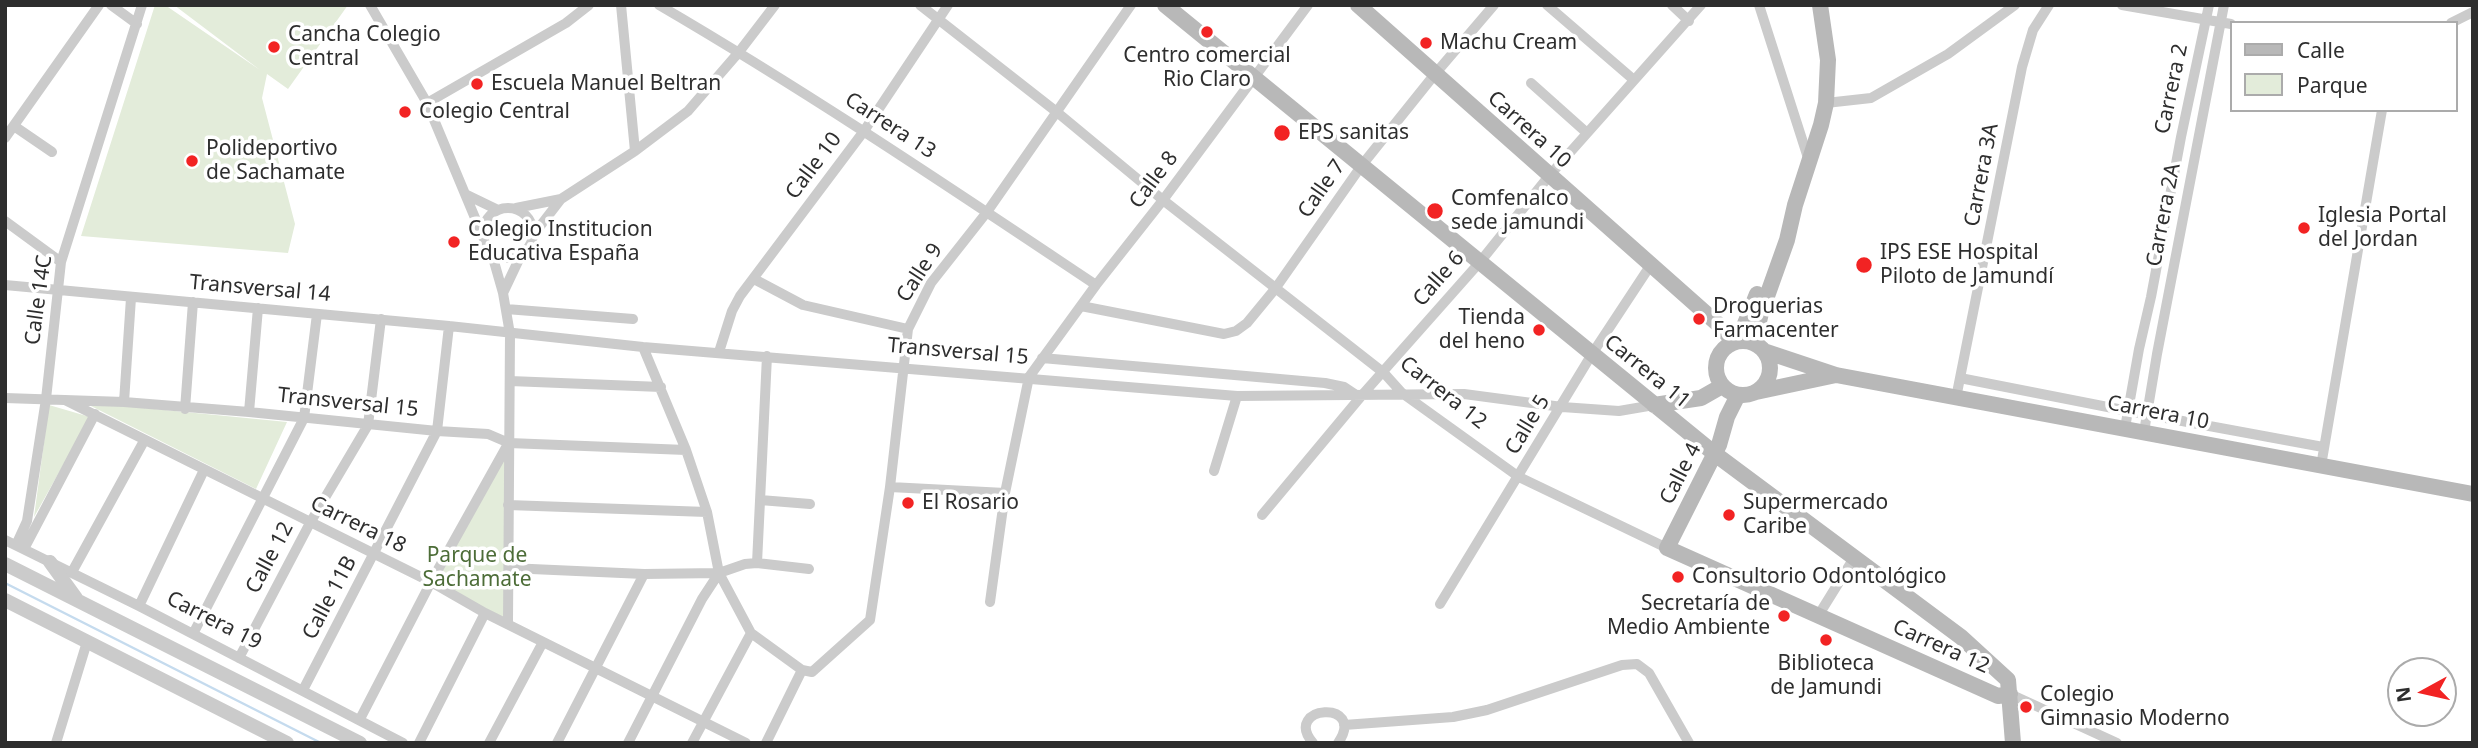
<!DOCTYPE html>
<meta charset="utf-8">
<style>
body{margin:0}
#map{position:relative;width:2478px;height:748px;overflow:hidden;background:#fff;font-family:"Noto Sans",sans-serif}
canvas{display:block}
.frame{position:absolute;inset:0;border:7px solid #2e2e2e;pointer-events:none}
.legend{position:absolute;left:2230px;top:21px;width:228px;height:91px;box-sizing:border-box;background:#fff;border:2px solid #ababab;margin:0;padding:9px 12px;list-style:none;font-size:21px;color:#2e2e2e}
.legend li{display:flex;align-items:center;gap:14px;height:35px}
.legend b{width:35px;border:2px solid #ababab}
.north{position:absolute;left:2387px;top:657px;width:70px;height:70px;box-sizing:border-box;background:#fff;border:2px solid #ababab;border-radius:50%;rotate:262deg;font-size:19px;font-weight:700;line-height:28px;text-align:center;color:#2e2e2e}
.north::after{content:'';display:block;margin:auto;width:24px;height:32px;background:#f22323;clip-path:polygon(50% 0,100% 100%,50% 72%,0 100%)}
</style>
<div id="map">
<canvas width="2478" height="748"></canvas>
<div class="frame"></div>
<ul class="legend">
<li><b style="height:9px;background:#b8b8b8"></b>Calle</li>
<li><b style="height:19px;background:#e3ecda"></b>Parque</li>
</ul>
<div class="north">N</div>
</div>
<script>
const ctx = document.querySelector('canvas').getContext('2d');
ctx.lineJoin = 'round';
function paint(path, color) {
  ctx.fillStyle = color;
  ctx.fill(path, 'evenodd');
}
function strokePath(path, color, width, dash) {
  ctx.strokeStyle = color;
  ctx.lineWidth = width;
  ctx.lineCap = dash ? 'butt' : 'round';
  ctx.setLineDash(dash || []);
  ctx.stroke(path);
}
function write(font, color, halo, rows, align = 'center') {
  ctx.font = font + ' "Noto Sans",sans-serif';
  ctx.lineWidth = 7;
  ctx.setLineDash([]);
  ctx.textBaseline = 'middle';
  ctx.strokeStyle = halo;
  ctx.fillStyle = color;
  for (const [text, x, y, turn = 0] of rows) {
    ctx.save();
    ctx.translate(x, y);
    ctx.rotate((+turn || 0) * Math.PI / 180);
    ctx.textAlign = isNaN(turn) ? turn : align;
    if (halo) ctx.strokeText(text, 0, 0);
    ctx.fillText(text, 0, 0);
    ctx.restore();
  }
}
paint(new Path2D(`
 M 155,5 L 165,5 L 260,70 L 174,5 L 348,5 L 288,89 L 267,74 L 262,98 L 295,224 L 288,253 L 81,236 Z
 M 83,402 L 287,422 L 256,489 Z
 M 49,405 L 90,417 L 34,517 Z
 M 509,443 L 508,622 L 432,582 Z`), '#e3ecda');
strokePath(new Path2D(`
 M 5,583 L 321,743`), '#c5dbee', 2.5);
strokePath(new Path2D(`
 M 111,5 L 137,24
 M 370,5 L 427,103 L 483,237
 M 621,5 L 635,151
 M 659,5 C 808,92 952,189 1096,285
 M 920,5 L 1058,113 L 1163,200 L 1384,373 L 1402,393 L 1519,477 L 1667,548
 M 1547,5 L 1634,80
 M 1672,5 L 1689,21
 M 1759,5 L 1809,161
 M 2122,5 L 2231,24
 M 2451,23 L 2473,12
 M 1531,83 L 1587,133
 M 427,103 L 566,23 L 589,5
 M 1826,103 L 1871,98 L 1948,54 L 2015,5
 M 14,126 L 52,152
 M 5,138 L 99,5
 M 467,195 L 498,210
 M483 233a25 25 0 1 1 50 0a25 25 0 1 1-50 0Z
 M 516,208 L 561,199
 M 5,221 L 61,262
 M 534,234 L 561,199 L 635,151 L 688,111 L 739,52 L 775,5
 M 491,251 L 503,293 L 510,334 L 508,622
 M 754,279 L 803,305 L 908,329
 M 5,285 L 449,326 L 643,347 L 1237,396 L 1464,394 L 1562,407 L 1619,411 L 1654,405
 M 503,293 L 521,255
 M 1081,306 L 1224,334 L 1236,331 L 1247,323 L 1275,289 L 1362,165 L 1435,74 L 1494,5
 M 506,309 L 633,319
 M 643,347 L 686,450 L 707,512 L 719,573 L 751,633 L 802,670 L 812,672 L 870,620 L 890,487 L 908,329 L 931,283 L 987,212 L 1131,5
 M 719,352 L 732,311 L 740,296 L 864,131 L 948,5
 M 1042,358 L 1325,383 L 1344,387 L 1356,395
 M 1960,378 L 2128,411 L 2323,447
 M 510,381 L 661,387
 M 5,398 L 124,402 L 249,412 L 437,431 L 488,434 L 509,443 L 686,450
 M 1956,398 L 2022,67 L 2033,30 L 2049,5
 M 65,400 L 431,582 L 485,613 L 746,743
 M 124,402 L 131,298
 M 185,409 L 193,302
 M 249,412 L 258,308
 M 2125,428 L 2139,349 L 2151,297 L 2181,137 L 2209,5
 M 2144,432 L 2157,354 L 2224,5
 M 2321,466 L 2382,110
 M 1214,471 L 1237,396
 M 890,487 L 1005,493
 M 760,500 L 810,504
 M 508,505 L 707,512
 M 1262,515 L 1363,394 L 1480,262 L 1549,176 L 1701,5
 M 5,540 L 139,606 L 403,743
 M 16,545 L 27,521 L 46,399 L 61,262 L 142,5
 M 24,549 L 95,414
 M 757,563 L 767,356
 M 509,568 L 644,574 L 719,573 L 745,564 L 757,563 L 809,569
 M 72,572 L 144,441
 M 990,602 L 1005,493 L 1029,377 L 1096,285 L 1163,200 L 1308,5
 M 1440,604 L 1592,354 L 1650,266
 M 139,606 L 204,470
 M 1818,616 L 1854,558
 M 193,634 L 304,418 L 317,314
 M 239,658 L 310,523 L 368,425 L 381,319
 M 303,690 L 437,431 L 449,326
 M 2010,694 L 2117,743
 M 360,719 L 431,582 L 508,444
 M 1344,725 L 1453,717 L 1487,710 L 1622,665 L 1637,664 L 1649,673 L 1689,743
 M 56,743 L 87,642
 M 419,743 L 485,613
 M 489,743 L 543,642
 M 557,743 L 644,574
 M 628,743 L 702,599 L 719,573
 M 692,743 L 751,633
 M 766,743 L 802,670
 M 1313,743 C 1281,705 1368,699 1338,743`), '#cbcbcb', 10);
strokePath(new Path2D(`
 M 50,562 L 76,598
 M 5,564 L 360,743
 M 5,600 L 287,743`), '#cbcbcb', 14);
strokePath(new Path2D(`
 M 1165,5 L 1715,454 L 1961,637 L 2008,680 L 2013,743
 M 1358,5 L 1719,325 L 1734,342
 M1716 368a27 27 0 1 1 54 0a27 27 0 1 1-54 0Z
 M 1738,341 L 1757,294
 M 1754,343 L 1761,313 L 1787,240 L 1795,205 L 1821,125 L 1826,103 L 1828,60 L 1820,5
 M 1764,351 L 1836,375 L 2473,494
 M 1756,392 L 1836,375
 M 1738,395 L 1727,417 L 1719,445 L 1667,548 L 1998,696 L 2010,694
 M 1654,405 L 1701,398 L 1722,386`), '#b8b8b8', 16);
for (const [x, y, r, color] of [
 [1207,32,7,"#f22323"],
 [1426,43,7,"#f22323"],
 [274,47,7,"#f22323"],
 [477,84,7,"#f22323"],
 [405,112,7,"#f22323"],
 [1282,133,9,"#f22323"],
 [192,161,7,"#f22323"],
 [1435,211,9,"#f22323"],
 [2304,228,7,"#f22323"],
 [454,242,7,"#f22323"],
 [1864,265,9,"#f22323"],
 [1699,319,7,"#f22323"],
 [1539,330,7,"#f22323"],
 [908,503,7,"#f22323"],
 [1729,515,7,"#f22323"],
 [1678,577,7,"#f22323"],
 [1784,616,7,"#f22323"],
 [1826,640,7,"#f22323"],
 [2026,707,7,"#f22323"]
]) {
  const dot = new Path2D();
  dot.arc(x, y, r, 0, 2 * Math.PI);
  ctx.fillStyle = color;
  ctx.fill(dot);
  strokePath(dot, '#fff', 2.5);
}
write('21px', '#2e2e2e', '#fff', [
 ["Cancha Colegio",288,35],
 ["Central",288,59],
 ["Machu Cream",1440,43],
 ["Centro comercial",1207,56,"center"],
 ["Rio Claro",1207,80,"center"],
 ["Escuela Manuel Beltran",491,84],
 ["Colegio Central",419,112],
 ["EPS sanitas",1298,133],
 ["Polideportivo",206,149],
 ["de Sachamate",206,173],
 ["Comfenalco",1451,199],
 ["sede jamundi",1451,223],
 ["Iglesia Portal",2318,216],
 ["del Jordan",2318,240],
 ["Colegio Institucion",468,230],
 ["Educativa España",468,254],
 ["IPS ESE Hospital",1880,253],
 ["Piloto de Jamundí",1880,277],
 ["Droguerias",1713,307],
 ["Farmacenter",1713,331],
 ["Tienda",1525,318,"right"],
 ["del heno",1525,342,"right"],
 ["El Rosario",922,503],
 ["Supermercado",1743,503],
 ["Caribe",1743,527],
 ["Consultorio Odontológico",1692,577],
 ["Secretaría de",1770,604,"right"],
 ["Medio Ambiente",1770,628,"right"],
 ["Biblioteca",1826,664,"center"],
 ["de Jamundi",1826,688,"center"],
 ["Colegio",2040,695],
 ["Gimnasio Moderno",2040,719]
], 'left');
write('21px', '#2e2e2e', '#fff', [
 ["Carrera 2",2172,89,-78],
 ["Carrera 13",890,126,33],
 ["Carrera 10",1529,130,42],
 ["Calle 10",814,166,-53],
 ["Carrera 3A",1982,175,-79],
 ["Calle 8",1154,180,-53],
 ["Calle 7",1322,189,-55],
 ["Carrera 2A",2164,215,-79],
 ["Calle 9",920,273,-57],
 ["Calle 6",1439,279,-49],
 ["Transversal 14",260,289,5],
 ["Calle 14C",39,300,-82],
 ["Transversal 15",958,352,5],
 ["Carrera 11",1647,372,39],
 ["Carrera 12",1443,393,38],
 ["Transversal 15",348,403,6],
 ["Carrera 10",2158,413,11],
 ["Calle 5",1528,425,-59],
 ["Calle 4",1681,474,-63],
 ["Carrera 18",358,525,26],
 ["Calle 12",270,558,-62],
 ["Calle 11B",330,598,-62],
 ["Carrera 19",214,621,27],
 ["Carrera 12",1941,647,24]
]);
write('21px', '#4d6d38', '#fff', [
 ["Parque de",477,556],
 ["Sachamate",477,580]
]);
</script>
